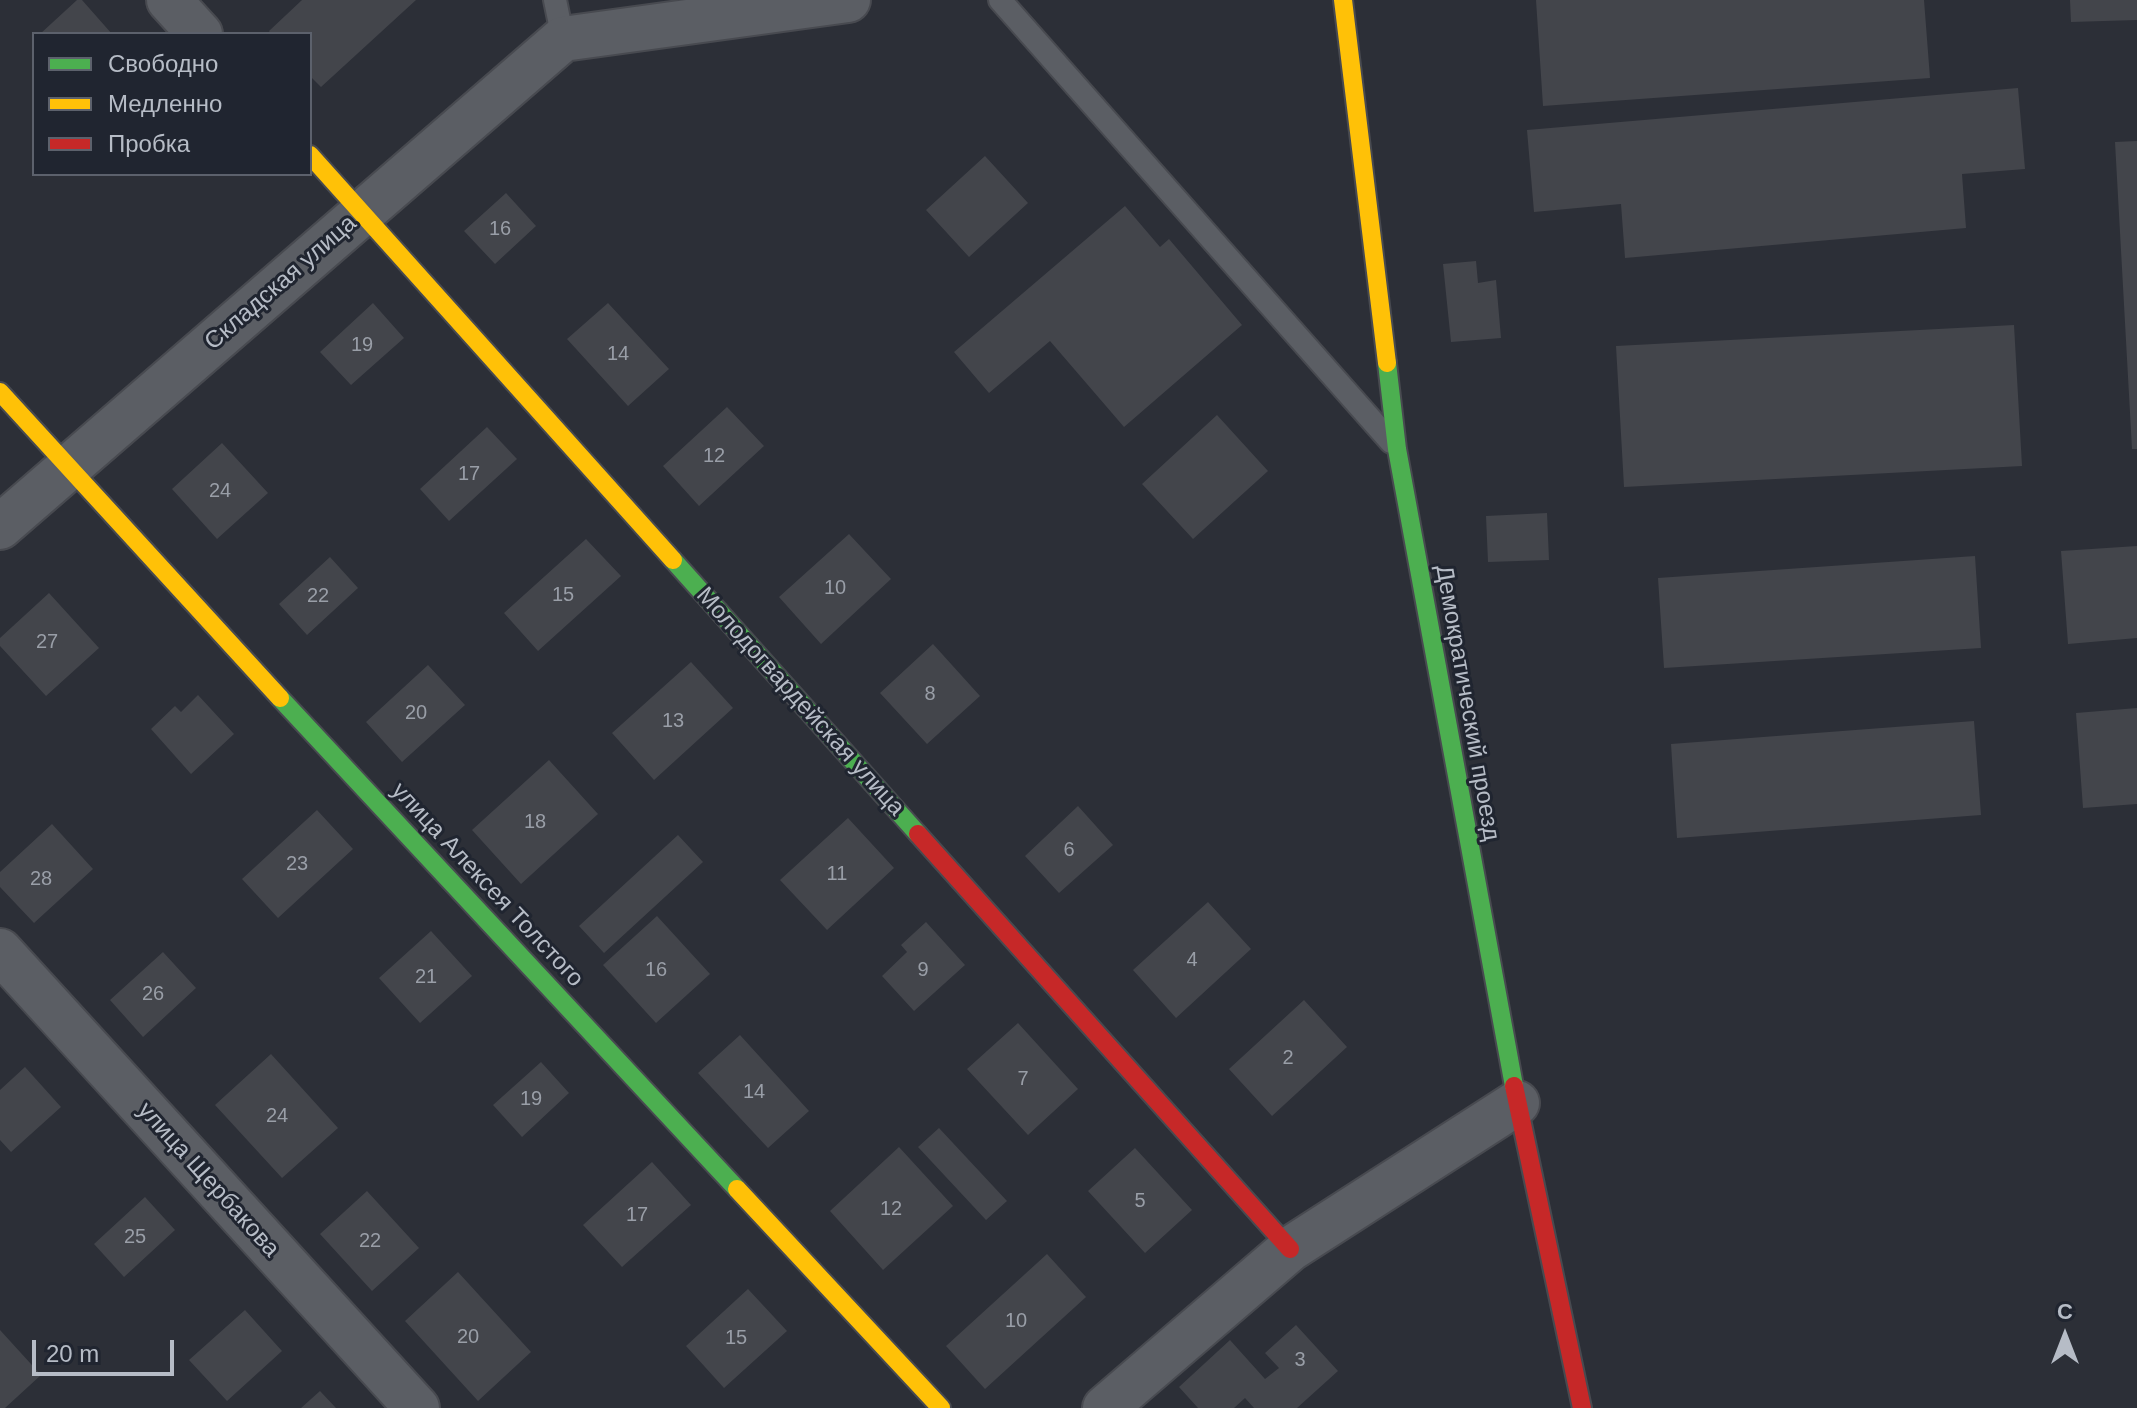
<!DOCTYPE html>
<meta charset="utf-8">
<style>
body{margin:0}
#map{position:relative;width:2137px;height:1408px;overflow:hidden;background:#2c2f37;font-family:Arial,sans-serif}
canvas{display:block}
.legend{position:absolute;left:32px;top:32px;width:280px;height:144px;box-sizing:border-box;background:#202530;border:2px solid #5c616c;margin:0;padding:10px 14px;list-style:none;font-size:24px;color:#b6bcc6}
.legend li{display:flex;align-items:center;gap:16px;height:40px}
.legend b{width:40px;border:2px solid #5c616c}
.north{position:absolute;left:2025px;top:1296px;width:80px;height:80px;-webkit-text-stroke:6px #202530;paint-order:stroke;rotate:0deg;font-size:22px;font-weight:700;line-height:32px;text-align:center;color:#b6bcc6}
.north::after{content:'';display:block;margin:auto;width:28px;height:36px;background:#b6bcc6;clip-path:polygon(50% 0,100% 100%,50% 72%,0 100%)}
.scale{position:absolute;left:32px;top:1340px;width:142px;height:36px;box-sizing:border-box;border:4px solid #b6bcc6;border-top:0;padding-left:10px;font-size:24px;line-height:28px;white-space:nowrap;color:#b6bcc6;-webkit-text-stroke:6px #202530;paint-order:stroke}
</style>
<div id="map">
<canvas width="2137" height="1408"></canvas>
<ul class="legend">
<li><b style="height:10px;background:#4caf50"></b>Свободно</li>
<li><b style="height:10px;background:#ffc107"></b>Медленно</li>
<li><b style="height:10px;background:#c62828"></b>Пробка</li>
</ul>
<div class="north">С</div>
<div class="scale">20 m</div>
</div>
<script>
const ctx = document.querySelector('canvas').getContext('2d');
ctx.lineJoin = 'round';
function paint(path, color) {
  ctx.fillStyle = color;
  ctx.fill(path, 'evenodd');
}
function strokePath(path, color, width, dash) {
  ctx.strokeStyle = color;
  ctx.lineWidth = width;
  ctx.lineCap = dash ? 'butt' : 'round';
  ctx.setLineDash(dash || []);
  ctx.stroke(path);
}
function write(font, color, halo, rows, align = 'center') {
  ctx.font = font + ' Arial,sans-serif';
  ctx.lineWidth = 6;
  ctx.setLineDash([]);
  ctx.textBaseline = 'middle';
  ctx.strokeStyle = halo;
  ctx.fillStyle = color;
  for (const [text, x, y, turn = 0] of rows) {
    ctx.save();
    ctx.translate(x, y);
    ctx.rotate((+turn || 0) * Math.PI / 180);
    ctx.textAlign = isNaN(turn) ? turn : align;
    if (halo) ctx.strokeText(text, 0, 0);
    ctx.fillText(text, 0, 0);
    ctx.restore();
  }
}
paint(new Path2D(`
 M 77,0 L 82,0 L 112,34 L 40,34 Z
 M 302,0 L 416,0 L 321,87 L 310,76 L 310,34 L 271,34 L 269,31 Z
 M 1536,0 L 1924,0 L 1930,78 L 1543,106 Z
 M 2070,0 L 2137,0 L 2137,20 L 2071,22 Z
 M 2018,88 L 2025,169 L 1962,174 L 1966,228 L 1625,258 L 1621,204 L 1534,212 L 1527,130 Z
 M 2137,141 L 2137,449 L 2132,449 L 2115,142 Z
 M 985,156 L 1028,203 L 969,257 L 926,210 Z
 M 506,193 L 536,226 L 495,264 L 464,231 Z
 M 1125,206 L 1160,247 L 1169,239 L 1242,325 L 1124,427 L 1050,341 L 989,393 L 954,352 Z
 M 1476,261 L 1478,283 L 1496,280 L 1501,338 L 1451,342 L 1443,264 Z
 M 373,303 L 404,338 L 351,385 L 320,352 Z
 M 608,303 L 669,369 L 628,406 L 567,339 Z
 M 2014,325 L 2022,466 L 1624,487 L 1616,346 Z
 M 727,407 L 764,446 L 699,506 L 663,466 Z
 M 1217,415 L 1268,471 L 1193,539 L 1142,484 Z
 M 487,427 L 517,459 L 449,521 L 420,489 Z
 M 222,443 L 268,493 L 217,539 L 172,489 Z
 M 1547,513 L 1549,560 L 1488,562 L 1486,516 Z
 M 849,534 L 891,579 L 821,644 L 779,597 Z
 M 586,539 L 621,576 L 538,651 L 504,613 Z
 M 2137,546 L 2137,638 L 2068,644 L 2061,551 Z
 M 1975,556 L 1981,648 L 1664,668 L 1658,578 Z
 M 330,557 L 358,588 L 307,635 L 279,604 Z
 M 49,593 L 99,648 L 46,696 L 0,646 L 0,638 Z
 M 933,644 L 980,696 L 927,744 L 880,693 Z
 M 691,662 L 733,708 L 654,780 L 612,733 Z
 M 428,665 L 465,705 L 402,762 L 366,722 Z
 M 198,695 L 234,734 L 191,774 L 151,729 L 175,706 L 181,712 Z
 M 2137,708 L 2137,804 L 2083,808 L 2076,713 Z
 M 1974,721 L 1981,815 L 1677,838 L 1671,744 Z
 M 549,760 L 598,814 L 521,884 L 472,830 Z
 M 1078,806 L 1113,845 L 1059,893 L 1025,856 Z
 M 317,810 L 353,849 L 278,918 L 242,879 Z
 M 848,818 L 894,868 L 827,930 L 780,880 Z
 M 52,824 L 93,869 L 34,923 L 0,887 L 0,872 Z
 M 678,835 L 703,862 L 604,953 L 579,926 Z
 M 1208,902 L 1251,949 L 1176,1018 L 1133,970 Z
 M 657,916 L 710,974 L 656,1023 L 603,965 Z
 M 926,922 L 965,965 L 914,1011 L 882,976 L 907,952 L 901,945 Z
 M 431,931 L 472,976 L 420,1023 L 379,978 Z
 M 163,952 L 196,988 L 143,1037 L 110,1000 Z
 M 1304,1000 L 1347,1047 L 1272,1116 L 1229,1069 Z
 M 1018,1023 L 1078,1089 L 1028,1135 L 967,1069 Z
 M 740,1035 L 809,1111 L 768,1148 L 698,1073 Z
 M 271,1054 L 338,1128 L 282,1178 L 215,1105 Z
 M 541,1062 L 569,1093 L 522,1137 L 493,1105 Z
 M 25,1067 L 61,1107 L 11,1152 L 0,1140 L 0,1090 Z
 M 939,1128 L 1007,1201 L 986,1220 L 918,1147 Z
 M 899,1147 L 953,1206 L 883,1270 L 830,1211 Z
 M 1135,1148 L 1192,1210 L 1145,1253 L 1088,1191 Z
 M 652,1162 L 691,1205 L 622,1267 L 583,1225 Z
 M 367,1191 L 419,1248 L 372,1291 L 320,1234 Z
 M 145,1197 L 175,1230 L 124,1277 L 94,1244 Z
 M 1047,1254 L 1086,1297 L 985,1389 L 946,1346 Z
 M 458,1272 L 531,1352 L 478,1401 L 405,1321 Z
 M 748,1289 L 787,1331 L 724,1388 L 686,1346 Z
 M 245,1310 L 282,1351 L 227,1401 L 189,1360 Z
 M 1296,1325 L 1338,1371 L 1297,1408 L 1254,1408 L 1245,1398 L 1234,1408 L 1198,1408 L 1179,1387 L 1230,1340 L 1265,1379 L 1279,1368 L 1265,1353 Z
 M 0,1330 L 41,1375 L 5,1408 L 0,1408 Z
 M 320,1391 L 336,1408 L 301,1408 Z`), '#43454b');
const lane = new Path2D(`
 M 555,0 L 563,39
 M 1000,0 L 1391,442`);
const street = new Path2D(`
 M 169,0 L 200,34
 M 0,527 L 563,39 L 848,0
 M 0,951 L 417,1408
 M 1105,1408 L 1290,1249 L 1517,1103`);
const fast = new Path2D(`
 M 1387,363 L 1397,449 L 1514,1086
 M 673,560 L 918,834
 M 280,698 L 737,1189`);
const slow = new Path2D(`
 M 1343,0 L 1387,363
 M 310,155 L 673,560
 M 0,392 L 280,698
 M 737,1189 L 941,1408`);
const jam = new Path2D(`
 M 918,834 L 1290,1249
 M 1514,1086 L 1582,1408`);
strokePath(lane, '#484a50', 26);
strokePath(street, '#484a50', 48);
strokePath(fast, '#484a50', 22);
strokePath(slow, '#484a50', 22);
strokePath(jam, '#484a50', 22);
strokePath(lane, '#5b5e64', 22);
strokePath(street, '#5b5e64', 44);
strokePath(fast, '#4caf50', 18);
strokePath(slow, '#ffc107', 18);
strokePath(jam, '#c62828', 18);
write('20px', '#999ea7', null, [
 ["16",500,229],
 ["19",362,345],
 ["14",618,354],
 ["12",714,456],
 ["17",469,474],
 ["24",220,491],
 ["10",835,588],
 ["15",563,595],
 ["22",318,596],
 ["27",47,642],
 ["8",930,694],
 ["20",416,713],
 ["13",673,721],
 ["18",535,822],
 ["6",1069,850],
 ["23",297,864],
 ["11",837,874],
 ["28",41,879],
 ["4",1192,960],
 ["16",656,970],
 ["9",923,970],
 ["21",426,977],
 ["26",153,994],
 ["2",1288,1058],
 ["7",1023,1079],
 ["14",754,1092],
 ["19",531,1099],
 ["24",277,1116],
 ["5",1140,1201],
 ["12",891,1209],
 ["17",637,1215],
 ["25",135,1237],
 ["22",370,1241],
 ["10",1016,1321],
 ["20",468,1337],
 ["15",736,1338],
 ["3",1300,1360]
]);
write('24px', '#b6bcc6', '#202530', [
 ["Складская улица",281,283,-41],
 ["Молодогвардейская улица",800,702,48],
 ["Демократический проезд",1467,703,80],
 ["улица Алексея Толстого",487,885,47],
 ["улица Щербакова",208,1180,48]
]);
</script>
